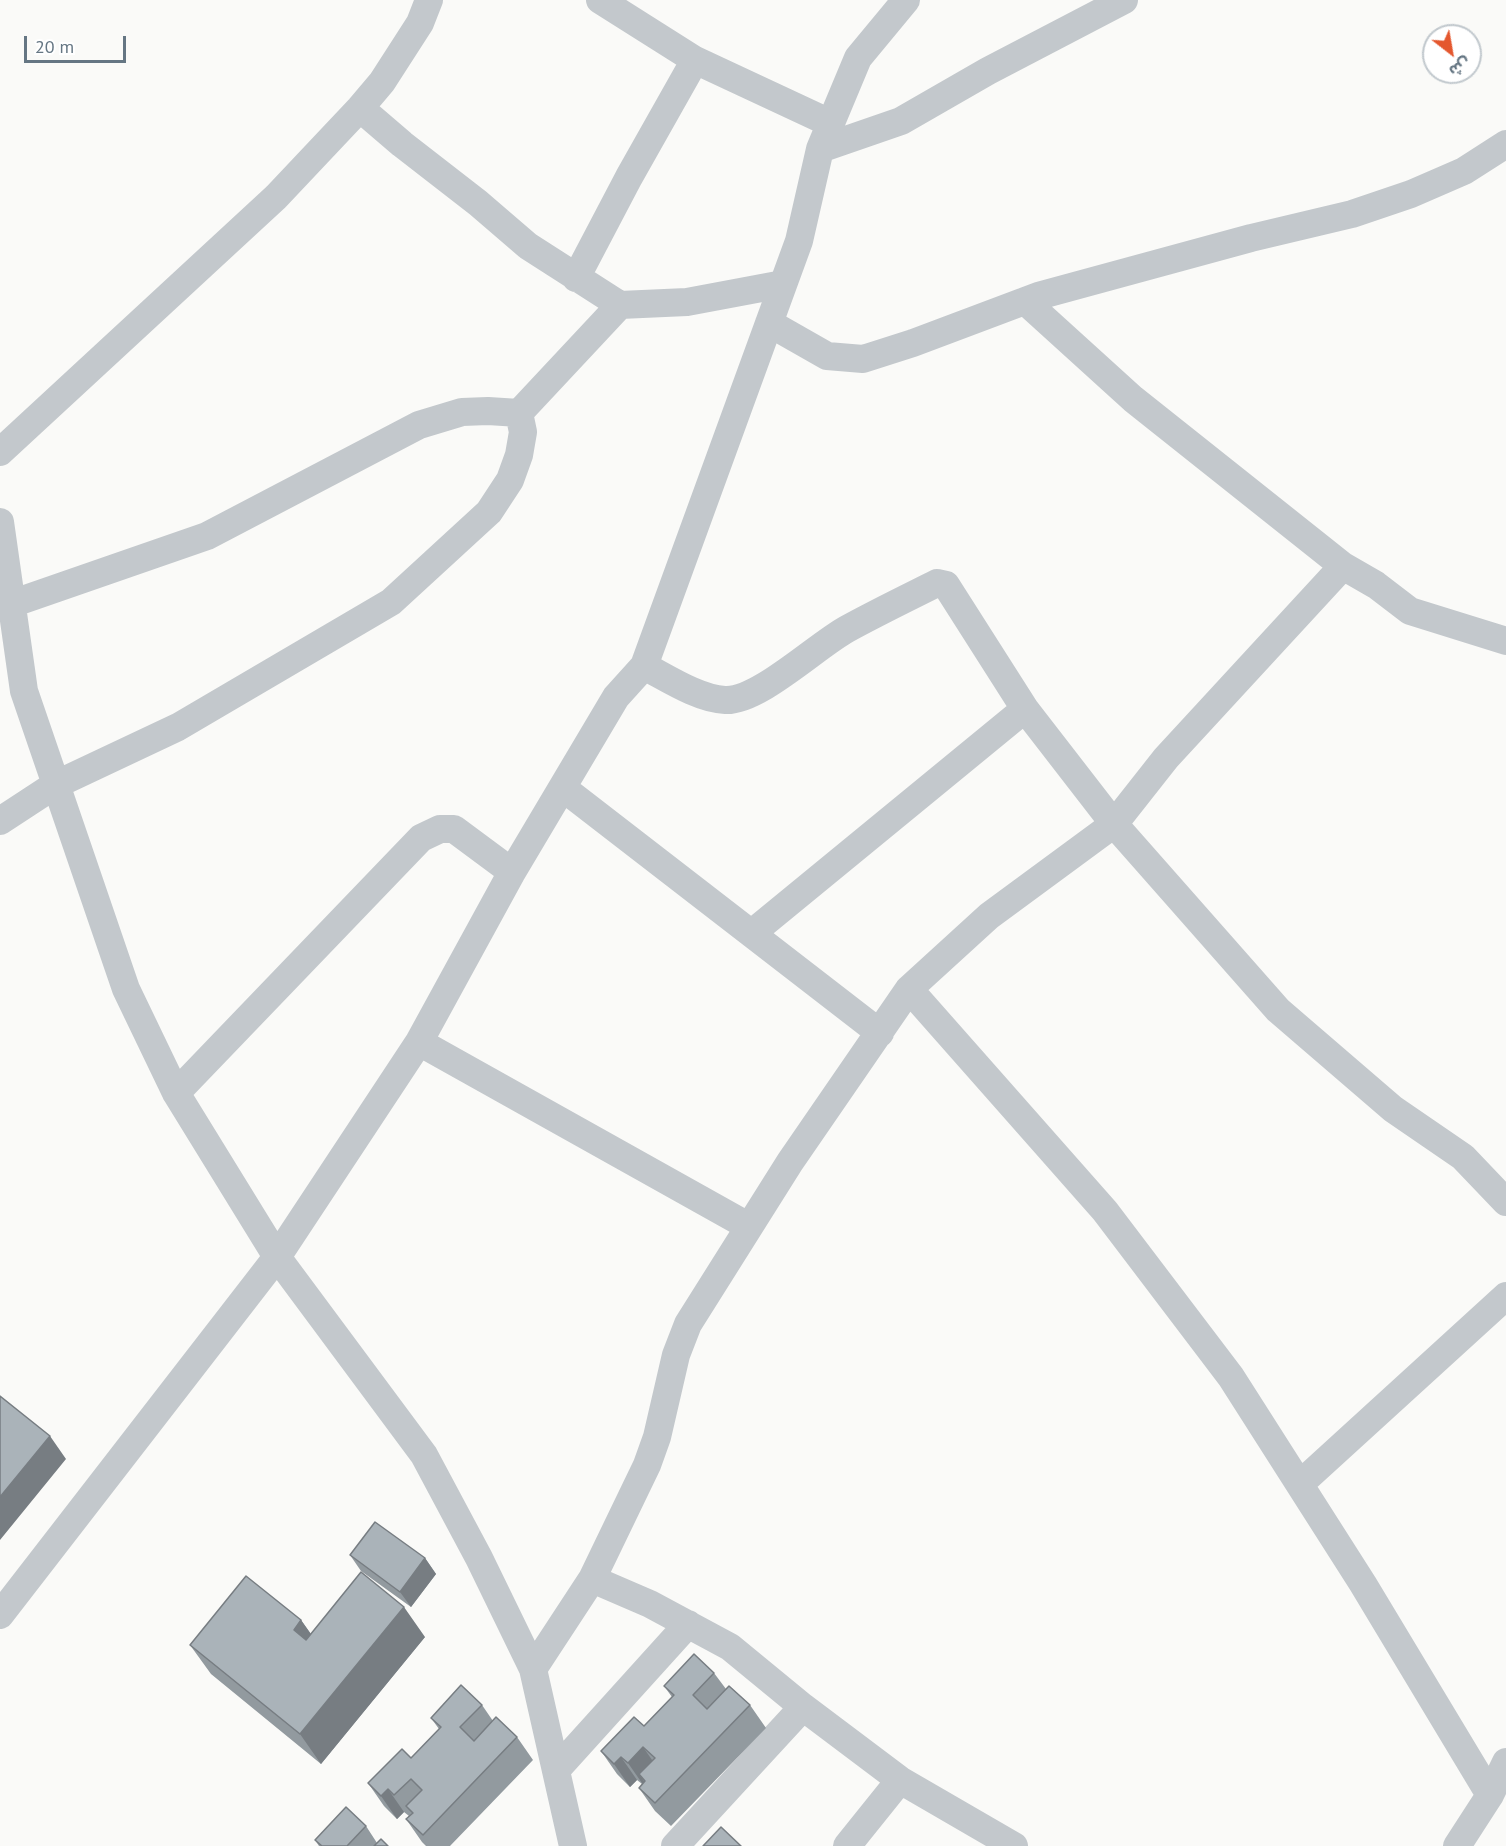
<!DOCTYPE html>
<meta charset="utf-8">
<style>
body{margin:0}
#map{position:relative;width:1506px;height:1846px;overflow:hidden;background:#fafaf8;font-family:"PT Sans","Noto Sans Arabic",sans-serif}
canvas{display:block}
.north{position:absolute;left:1422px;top:24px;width:60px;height:60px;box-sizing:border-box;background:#fff;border:2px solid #c1c8cd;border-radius:50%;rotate:149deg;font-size:16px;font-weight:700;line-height:24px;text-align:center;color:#657683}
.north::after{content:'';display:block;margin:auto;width:21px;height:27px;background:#e4572e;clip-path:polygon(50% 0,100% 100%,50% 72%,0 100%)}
.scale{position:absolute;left:24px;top:36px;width:102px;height:27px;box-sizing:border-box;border:3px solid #657683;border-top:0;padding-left:8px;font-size:18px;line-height:21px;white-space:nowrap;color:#657683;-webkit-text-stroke:4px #fff;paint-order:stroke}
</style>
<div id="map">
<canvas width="1506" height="1846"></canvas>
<div class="north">ش</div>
<div class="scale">20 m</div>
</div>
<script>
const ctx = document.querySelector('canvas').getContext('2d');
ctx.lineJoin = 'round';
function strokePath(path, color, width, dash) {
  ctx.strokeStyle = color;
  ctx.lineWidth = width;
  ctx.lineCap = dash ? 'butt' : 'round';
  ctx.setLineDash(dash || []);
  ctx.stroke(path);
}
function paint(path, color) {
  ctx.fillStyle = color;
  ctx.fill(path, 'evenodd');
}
strokePath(new Path2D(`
 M 600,0 L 695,60 L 830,123
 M 360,108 L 402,144 L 478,203 L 528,246 L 620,305 L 687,302 L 783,284
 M 820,149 L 901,121 L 988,71 L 1124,0
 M 576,278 L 629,177 L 695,60
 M 1025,301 L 1133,399 L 1343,566 L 1376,585 L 1410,611 L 1506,641
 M 769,323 L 827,356 L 863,359 L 913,343 L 1038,296 L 1251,238 L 1352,214 L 1411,194 L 1464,171 L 1506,144
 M 519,413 L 620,305
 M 0,452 L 276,197 L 360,108 L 382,82 L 420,23 L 429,0
 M 0,522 L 24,691 L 126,989 L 176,1093 L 277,1257 L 424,1455 L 479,1558 L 533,1669 L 573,1846
 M 11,604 L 207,536 L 419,425 L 462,412 L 488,411 L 519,413
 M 644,666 C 667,678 699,699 725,700 C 758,702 816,646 847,629 C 876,613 907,598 937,583 L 946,585 L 1025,709 L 1114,824 L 1278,1010 L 1393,1109 L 1463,1157 L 1506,1202
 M 563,788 L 880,1033
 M 0,821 L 55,785 L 178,727 L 391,602 L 489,512 L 510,480 L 519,455 L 523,432 L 519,413
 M 752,933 L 1025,709
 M 909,989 L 1105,1211 L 1231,1377 L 1363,1584 L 1490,1795
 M 419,1042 L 748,1226
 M 176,1093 L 421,838 L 440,829 L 454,829 L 512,872
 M 1300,1484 L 1506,1296
 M 592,1579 L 650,1604 L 730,1647 L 803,1707 L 900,1780 L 1014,1846
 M 0,1615 L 277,1257 L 419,1042 L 512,872 L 616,697 L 644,666 L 799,241 L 820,149 L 858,58 L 906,0
 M 533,1669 L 592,1579 L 647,1465 L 657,1437 L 676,1355 L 688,1324 L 790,1162 L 909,989 L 989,916 L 1114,824 L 1166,758 L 1343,566
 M 556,1770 L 688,1624
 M 675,1846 L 803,1707
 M 847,1846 L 900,1780
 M 1457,1846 L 1490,1795 L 1506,1762`), '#c3c8cc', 28);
paint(new Path2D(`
 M 350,1555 L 425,1558 L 436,1574 L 411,1607 L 361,1571 Z
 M 301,1620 L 311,1634 L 425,1637 L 321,1764 L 211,1674 L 190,1645 Z
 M 714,1673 L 726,1689 L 750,1705 L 766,1728 L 671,1826 L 655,1811 L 639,1788 L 642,1784 L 637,1780 L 630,1787 L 617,1774 L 601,1751 L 644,1726 L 672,1697 L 664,1686 Z
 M 482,1705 L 493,1721 L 517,1737 L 533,1760 L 450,1846 L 426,1846 L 422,1842 L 406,1819 L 409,1816 L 404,1812 L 397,1819 L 384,1806 L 368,1783 L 411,1758 L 439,1729 L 431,1718 Z
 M 366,1826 L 377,1843 L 388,1846 L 319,1846 L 315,1840 Z`), '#929a9f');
paint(new Path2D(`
 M 50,1436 L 66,1459 L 0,1540 L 0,1497 Z
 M 425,1558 L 436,1574 L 411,1607 L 400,1592 Z
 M 404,1607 L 425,1637 L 321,1764 L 300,1734 Z
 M 301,1620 L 322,1650 L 315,1660 L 294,1630 Z
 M 643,1747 L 659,1770 L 639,1774 L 646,1784 L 644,1786 L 628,1763 Z
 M 621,1757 L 637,1780 L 630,1787 L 614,1764 Z
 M 388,1789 L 404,1812 L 397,1819 L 381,1796 Z`), '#777d82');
const building = new Path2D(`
 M 0,1396 L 50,1436 L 0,1497 Z
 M 375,1522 L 425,1558 L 400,1592 L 350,1555 Z
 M 361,1572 L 404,1607 L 300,1734 L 190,1645 L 246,1576 L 301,1620 L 294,1630 L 306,1640 Z
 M 694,1654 L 714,1673 L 693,1695 L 707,1709 L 729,1686 L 750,1705 L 655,1803 L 639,1788 L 645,1781 L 639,1774 L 655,1758 L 643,1747 L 628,1763 L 621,1757 L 614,1764 L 601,1751 L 634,1717 L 644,1726 L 674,1695 L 664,1686 Z
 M 461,1685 L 482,1705 L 460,1727 L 474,1741 L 496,1717 L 517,1737 L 423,1835 L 406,1819 L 413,1813 L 406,1806 L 422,1790 L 411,1779 L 394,1795 L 388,1789 L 381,1796 L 368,1783 L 402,1749 L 411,1758 L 441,1727 L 431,1718 Z
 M 346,1807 L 366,1826 L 347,1846 L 322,1846 L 315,1840 Z
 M 721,1827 L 741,1846 L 703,1846 Z
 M 381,1839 L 388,1846 L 374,1846 Z`);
paint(building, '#aab3b9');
strokePath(building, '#777d82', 1.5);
</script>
